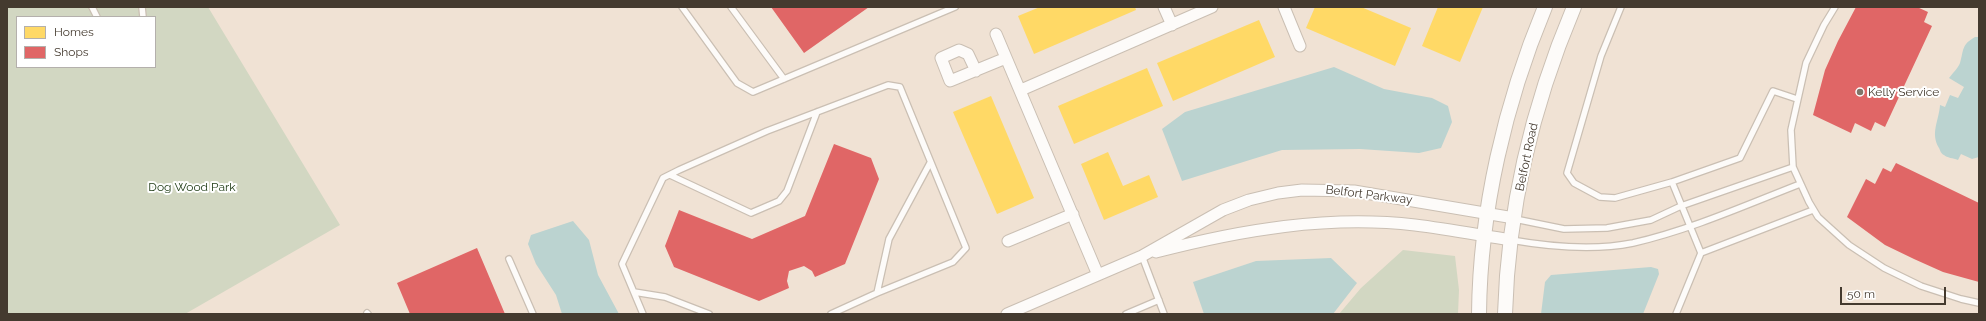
<!DOCTYPE html>
<style>
body{margin:0}
#map{position:relative;width:1986px;height:321px;overflow:hidden;background:#f0e2d4;font-family:Raleway,sans-serif}
canvas{display:block}
.frame{position:absolute;inset:0;border:8px solid #443a2f;pointer-events:none}
.legend{position:absolute;left:16px;top:16px;width:140px;height:52px;box-sizing:border-box;background:#fff;border:1px solid #b4b0ac;margin:0;padding:5px 7px;list-style:none;font-size:12px;color:#443a2f}
.legend li{display:flex;align-items:center;gap:8px;height:20px}
.legend b{width:20px;border:1px solid #b4b0ac}
.scale{position:absolute;left:1840px;top:287px;width:106px;height:18px;box-sizing:border-box;border:2px solid #443a2f;border-top:0;padding-left:5px;font-size:12px;line-height:14px;white-space:nowrap;color:#443a2f;-webkit-text-stroke:3px #fff;paint-order:stroke}
</style>
<div id="map">
<canvas width="1986" height="321"></canvas>
<div class="frame"></div>
<ul class="legend">
<li><b style="height:11px;background:#ffd966"></b>Homes</li>
<li><b style="height:11px;background:#e06666"></b>Shops</li>
</ul>
<div class="scale">50 m</div>
</div>
<script>
const ctx = document.querySelector('canvas').getContext('2d');
ctx.lineJoin = 'round';
function paint(path, color) {
  ctx.fillStyle = color;
  ctx.fill(path, 'evenodd');
}
function strokePath(path, color, width, dash) {
  ctx.strokeStyle = color;
  ctx.lineWidth = width;
  ctx.lineCap = dash ? 'butt' : 'round';
  ctx.setLineDash(dash || []);
  ctx.stroke(path);
}
function write(font, color, halo, rows, align = 'center') {
  ctx.font = font + ' Raleway,sans-serif';
  ctx.lineWidth = 4;
  ctx.setLineDash([]);
  ctx.textBaseline = 'middle';
  ctx.strokeStyle = halo;
  ctx.fillStyle = color;
  for (const [text, x, y, turn = 0] of rows) {
    ctx.save();
    ctx.translate(x, y);
    ctx.rotate((+turn || 0) * Math.PI / 180);
    ctx.textAlign = isNaN(turn) ? turn : align;
    if (halo) ctx.strokeText(text, 0, 0);
    ctx.fillText(text, 0, 0);
    ctx.restore();
  }
}
paint(new Path2D(`
 M 7,7 L 208,7 L 340,225 L 185,314 L 7,314 ZM 17,17 L 155,17 L 155,67 L 17,67 Z
 M 1403,250 L 1455,256 L 1459,290 L 1458,314 L 1339,314 L 1361,288 Z`), '#d2d7c2');
paint(new Path2D(`
 M 1975,37 L 1979,37 L 1979,157 L 1972,159 L 1961,154 L 1958,160 C 1953,158 1947,158 1944,155 C 1941,154 1940,150 1939,148 C 1930,133 1939,121 1940,105 L 1945,107 L 1950,95 L 1958,98 L 1964,87 L 1949,78 C 1952,74 1958,68 1960,63 C 1964,50 1961,45 1975,37 Z
 M 1334,67 L 1384,89 L 1432,98 L 1448,106 L 1452,122 L 1441,148 L 1419,153 L 1360,149 L 1282,150 L 1182,181 L 1162,129 L 1185,112 Z
 M 573,221 L 589,240 L 598,275 L 619,314 L 562,314 L 556,295 L 536,264 L 528,244 L 531,235 Z
 M 1331,258 L 1357,283 L 1333,314 L 1204,314 L 1193,282 L 1256,261 Z
 M 1651,267 L 1658,269 L 1659,274 L 1643,314 L 1541,314 L 1545,282 L 1551,275 Z`), '#bbd3d0');
paint(new Path2D(`
 M 1040,7 L 1135,7 L 1136,10 L 1034,54 L 1018,16 Z
 M 1315,7 L 1361,7 L 1411,28 L 1395,66 L 1306,28 Z
 M 1438,7 L 1483,7 L 1460,62 L 1422,46 Z
 M 1259,20 L 1275,57 L 1173,101 L 1157,63 Z
 M 1147,68 L 1163,106 L 1074,144 L 1058,106 Z
 M 991,96 L 1034,198 L 997,214 L 953,112 Z
 M 1108,152 L 1123,186 L 1149,175 L 1158,197 L 1104,220 L 1081,164 Z`), '#ffd966');
paint(new Path2D(`
 M 771,7 L 869,7 L 804,53 Z
 M 1856,7 L 1917,7 L 1928,12 L 1924,22 L 1932,26 L 1885,127 L 1875,122 L 1871,131 L 1855,123 L 1851,133 L 1813,115 L 1825,70 L 1838,41 Z
 M 834,144 L 871,158 L 879,179 L 845,264 L 815,277 L 812,271 L 804,266 L 789,271 L 787,281 L 789,288 L 759,301 L 674,267 L 665,246 L 679,210 L 752,239 L 805,216 Z
 M 1896,163 L 1979,203 L 1979,282 L 1943,272 L 1914,259 L 1885,245 L 1847,217 L 1866,179 L 1875,184 L 1883,168 L 1891,172 Z
 M 477,248 L 505,314 L 410,314 L 397,283 Z`), '#e06666');
const service = new Path2D(`
 M 92,7 L 97,17
 M 142,7 L 143,17
 M 682,7 L 737,83 L 753,92 L 955,7
 M 731,7 L 784,79
 M 1621,7 L 1601,56 L 1567,173 L 1574,183 L 1600,197 L 1615,198 L 1672,182 L 1740,158 L 1773,91 L 1797,99
 M 1835,7 L 1824,25 L 1806,63 L 1791,130 L 1793,167 L 1809,202 L 1818,217 L 1849,245 L 1884,268 L 1921,286 L 1961,299 L 1979,303
 M 670,175 L 751,213 L 779,201 L 787,191 L 817,112
 M 1672,182 L 1701,253
 M 1515,219 L 1564,229 L 1607,228 L 1651,220 L 1681,206 L 1793,167
 M 1511,240 C 1551,247 1593,251 1633,243 C 1690,230 1746,205 1800,184
 M 1142,256 L 1164,314
 M 509,259 L 533,314
 M 634,292 L 665,297 L 709,314
 M 877,293 L 889,239 L 930,163
 M 367,313 L 368,314
 M 643,314 L 622,264 L 663,178 L 679,170 L 767,131 L 888,85 L 900,87 L 966,248 L 953,262 L 877,293 L 831,314
 M 1126,314 L 1159,300
 M 1676,314 L 1701,253 L 1813,210`);
const minor = new Path2D(`
 M 1164,7 L 1172,25
 M 1284,7 L 1300,46
 M 996,34 L 1098,275
 M 976,71 L 968,54 L 959,50 L 941,58 L 950,81 L 1006,58
 M 1021,90 L 1212,7
 M 1008,241 L 1073,214
 M 1156,252 C 1241,230 1327,215 1415,225 C 1447,229 1479,235 1511,240
 M 1007,314 L 1142,256 L 1223,210 L 1249,200 L 1278,193 L 1302,190 L 1354,191 L 1514,218`);
const tertiary = new Path2D(`
 M 1479,314 C 1480,210 1505,103 1545,7
 M 1505,314 C 1508,208 1533,104 1574,7`);
strokePath(service, '#cabfb3', 8);
strokePath(minor, '#cabfb3', 13);
strokePath(tertiary, '#cabfb3', 16);
strokePath(service, '#fdfbf9', 5.5);
strokePath(minor, '#fdfbf9', 11);
strokePath(tertiary, '#fdfbf9', 14);
for (const [x, y, r, color] of [
 [1860,92,4,"#807569"]
]) {
  const dot = new Path2D();
  dot.arc(x, y, r, 0, 2 * Math.PI);
  ctx.fillStyle = color;
  ctx.fill(dot);
  strokePath(dot, '#fff', 1.5);
}
write('12px', '#443a2f', '#fff', [
 ["Kelly Service",1868,92]
], 'left');
write('12px', '#443a2f', '#fff', [
 ["Belfort Road",1527,157,-78],
 ["Belfort Parkway",1369,195,7]
]);
write('12px', '#1a3710', '#fff', [
 ["Dog Wood Park",192,187]
]);
</script>
